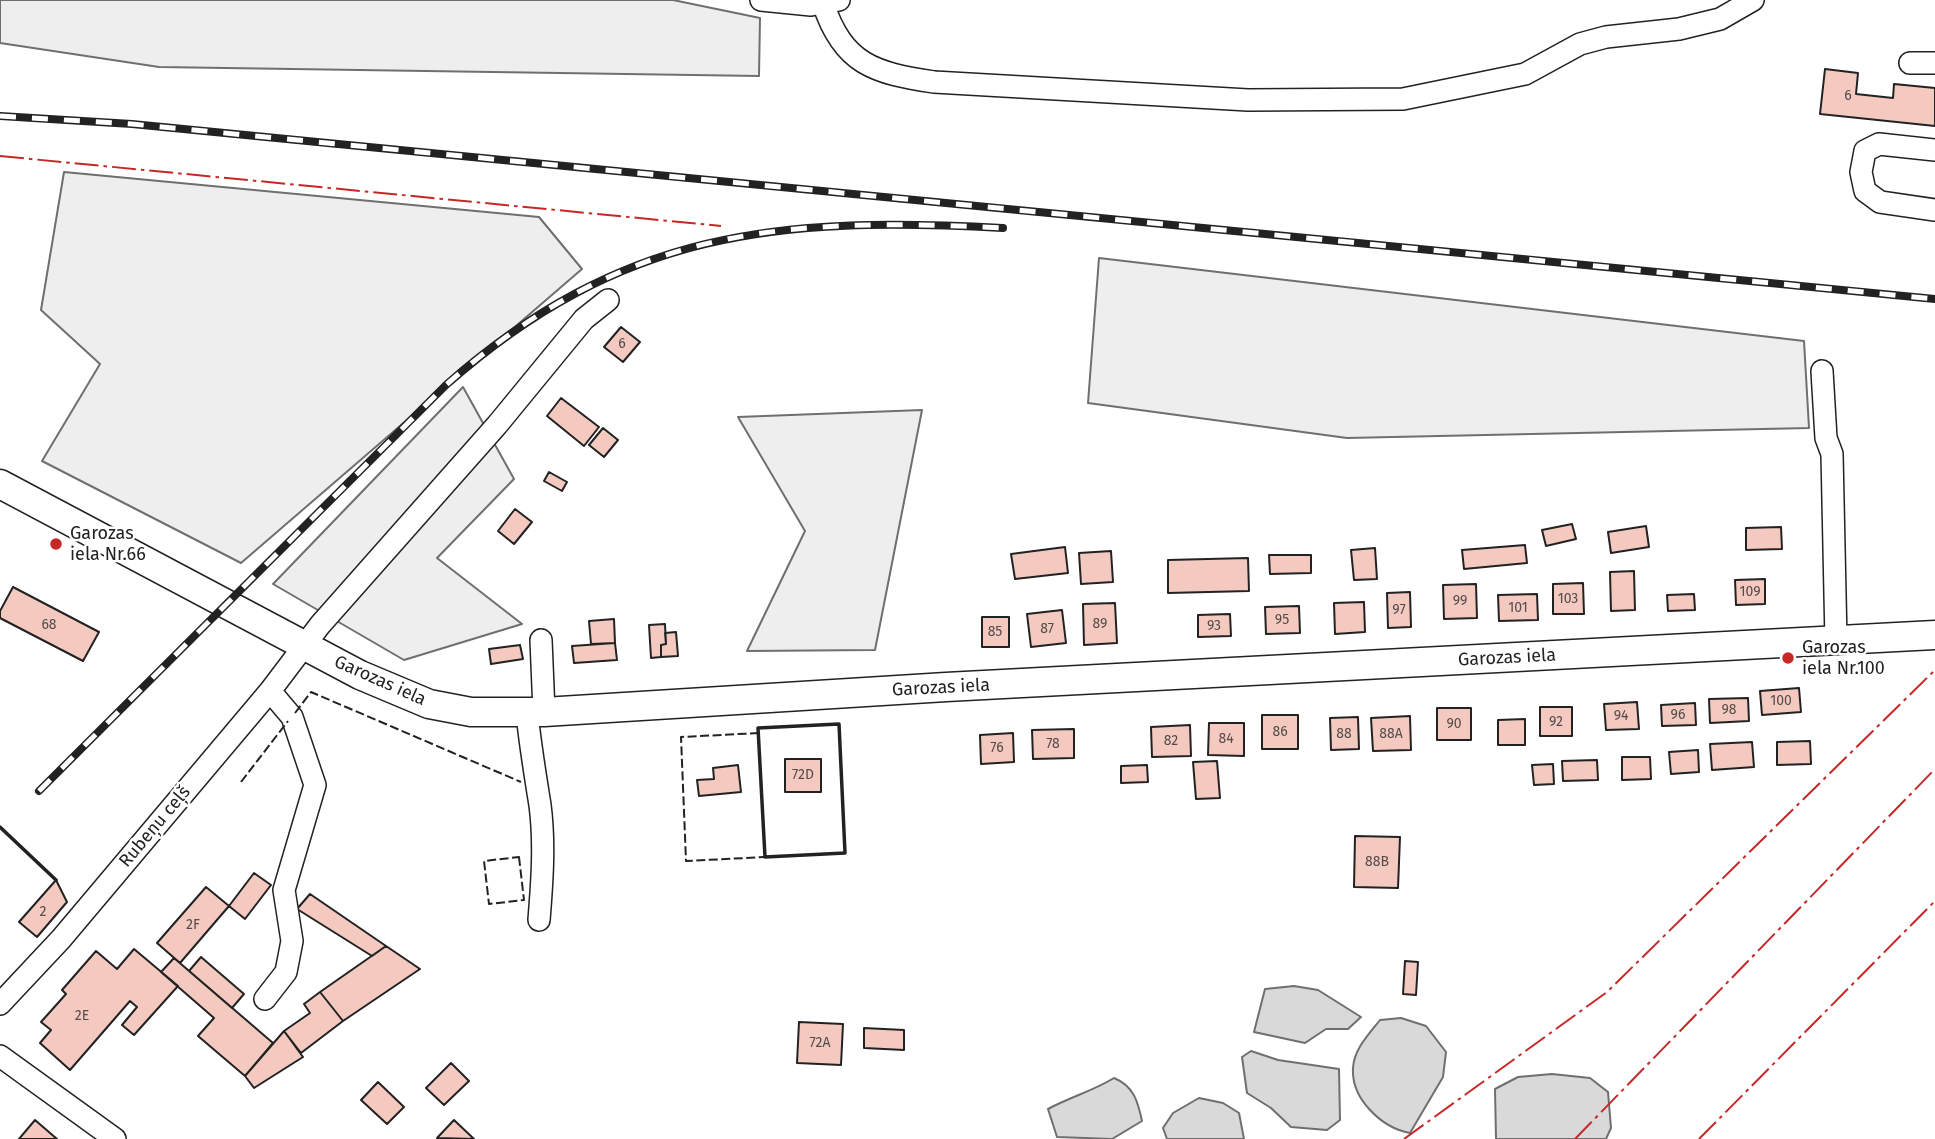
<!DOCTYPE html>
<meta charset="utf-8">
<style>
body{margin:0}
canvas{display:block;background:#fff}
</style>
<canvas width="1935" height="1139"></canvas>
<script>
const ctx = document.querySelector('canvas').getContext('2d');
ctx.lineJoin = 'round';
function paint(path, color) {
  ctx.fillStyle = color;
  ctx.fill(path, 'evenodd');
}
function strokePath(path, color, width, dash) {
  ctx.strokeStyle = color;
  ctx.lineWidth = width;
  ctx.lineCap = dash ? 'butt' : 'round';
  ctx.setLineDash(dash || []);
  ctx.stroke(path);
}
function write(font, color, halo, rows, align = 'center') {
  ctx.font = font + ' "Fira Sans",sans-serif';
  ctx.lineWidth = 5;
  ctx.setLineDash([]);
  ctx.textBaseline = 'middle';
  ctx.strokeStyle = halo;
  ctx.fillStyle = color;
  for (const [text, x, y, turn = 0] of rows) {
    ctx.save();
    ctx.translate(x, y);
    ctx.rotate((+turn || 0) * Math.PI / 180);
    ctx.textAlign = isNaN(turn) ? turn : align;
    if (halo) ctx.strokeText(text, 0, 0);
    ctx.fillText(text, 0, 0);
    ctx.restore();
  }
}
const green = new Path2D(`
 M 0,0 L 673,0 L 760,18 L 759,76 L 159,67 L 0,43 Z
 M 64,172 L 539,217 L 582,269 L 241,563 L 42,461 L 100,364 L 41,310 Z
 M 1099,258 L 1804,341 L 1809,428 L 1347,438 L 1088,403 Z
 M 463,387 L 514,479 L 437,558 L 522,624 L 404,660 L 273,584 Z
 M 922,410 L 875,650 L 747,651 L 805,531 L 738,417 Z`);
paint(green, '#eee');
strokePath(green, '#6f6f6f', 2);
const water = new Path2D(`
 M 1294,986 L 1318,990 L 1361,1017 L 1348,1029 L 1326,1029 L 1305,1043 L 1254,1032 L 1265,989 Z
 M 1401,1018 L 1426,1026 L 1446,1052 L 1443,1077 L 1410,1133 C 1382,1128 1351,1099 1353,1068 C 1354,1049 1369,1034 1380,1020 Z
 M 1251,1051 L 1278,1060 L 1339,1069 L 1340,1120 L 1327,1130 L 1291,1127 L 1271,1108 L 1247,1093 L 1242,1057 Z
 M 1552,1074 L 1590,1078 L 1608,1092 L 1611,1128 L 1606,1139 L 1496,1139 L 1495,1089 L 1518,1077 Z
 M 1114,1078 C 1134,1086 1138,1102 1142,1121 L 1112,1139 L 1057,1137 L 1048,1109 C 1070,1097 1093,1091 1114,1078 Z
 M 1199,1098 L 1223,1103 L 1239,1113 L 1244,1139 L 1167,1139 L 1163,1128 L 1173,1113 Z`);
paint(water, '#d9d9d9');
strokePath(water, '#6f6f6f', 2);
const building = new Path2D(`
 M 1825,69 L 1858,73 L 1856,94 L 1893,98 L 1894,84 L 1935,88 L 1935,126 L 1820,114 Z
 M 621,327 L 640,342 L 623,362 L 604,347 Z
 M 561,398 L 599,427 L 584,446 L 547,416 Z
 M 603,428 L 618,440 L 604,457 L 589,445 Z
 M 549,472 L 567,482 L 562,491 L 544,481 Z
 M 515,509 L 532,522 L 514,544 L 498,531 Z
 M 1572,524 L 1576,539 L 1546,546 L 1542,530 Z
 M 1646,526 L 1649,547 L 1611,553 L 1608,532 Z
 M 1781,527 L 1782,549 L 1746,550 L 1746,528 Z
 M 1525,545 L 1527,563 L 1464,569 L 1462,550 Z
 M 1065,547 L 1068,573 L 1015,579 L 1011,554 Z
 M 1375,548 L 1377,579 L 1354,580 L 1351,550 Z
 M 1111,551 L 1113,582 L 1081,584 L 1079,553 Z
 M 1269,555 L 1311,555 L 1311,573 L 1270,574 Z
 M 1248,558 L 1249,591 L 1168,593 L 1168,560 Z
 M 1634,571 L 1635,610 L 1611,611 L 1610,572 Z
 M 1765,579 L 1765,604 L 1736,605 L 1735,580 Z
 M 1583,583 L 1584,614 L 1553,614 L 1553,584 Z
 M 1476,584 L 1477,618 L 1444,619 L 1443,585 Z
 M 13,587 L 99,632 L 83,661 L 0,618 L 0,611 Z
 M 1410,592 L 1411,627 L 1388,628 L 1387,593 Z
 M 1537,594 L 1538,620 L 1499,621 L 1498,595 Z
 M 1694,594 L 1695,610 L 1668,611 L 1667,595 Z
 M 1364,602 L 1365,632 L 1335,634 L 1334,603 Z
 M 1115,603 L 1117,643 L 1084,645 L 1083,604 Z
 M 1299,606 L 1300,633 L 1266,634 L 1265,607 Z
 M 1062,610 L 1066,643 L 1031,647 L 1027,614 Z
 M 1230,614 L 1231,636 L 1198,637 L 1198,615 Z
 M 982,617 L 1009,617 L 1009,647 L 982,647 Z
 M 614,619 L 615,643 L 591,644 L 589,621 Z
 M 665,624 L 666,644 L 661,645 L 661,657 L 651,658 L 649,625 Z
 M 676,632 L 678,656 L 661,657 L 661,645 L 666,644 L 665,633 Z
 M 615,643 L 617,660 L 574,663 L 572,646 Z
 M 520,645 L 523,659 L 491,664 L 489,649 Z
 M 1799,688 L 1801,712 L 1762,715 L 1760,691 Z
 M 1748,698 L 1749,721 L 1710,723 L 1709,699 Z
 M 1637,702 L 1639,729 L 1606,730 L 1604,704 Z
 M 1695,703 L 1696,725 L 1662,726 L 1661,705 Z
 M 1540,707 L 1572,707 L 1572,736 L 1540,736 Z
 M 1437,708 L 1471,708 L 1471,740 L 1437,740 Z
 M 1262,715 L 1298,715 L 1298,749 L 1262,749 Z
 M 1410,716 L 1411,750 L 1373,751 L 1371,718 Z
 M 1358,717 L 1359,749 L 1331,750 L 1330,718 Z
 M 1525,719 L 1525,745 L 1498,745 L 1498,720 Z
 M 1209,723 L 1244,723 L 1244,756 L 1208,755 Z
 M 1190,725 L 1191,756 L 1152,757 L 1151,727 Z
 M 1074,729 L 1074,758 L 1033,759 L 1032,730 Z
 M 1013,733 L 1014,762 L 981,764 L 980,735 Z
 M 1810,741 L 1811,764 L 1777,765 L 1777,742 Z
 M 1752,742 L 1754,767 L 1712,770 L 1710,744 Z
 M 1698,750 L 1699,772 L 1671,774 L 1669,752 Z
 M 1622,757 L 1650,757 L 1651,779 L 1622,780 Z
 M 785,759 L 821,759 L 821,792 L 785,792 Z
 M 1597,760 L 1598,780 L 1563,781 L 1562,761 Z
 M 1217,761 L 1220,798 L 1196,799 L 1193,762 Z
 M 1553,764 L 1554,784 L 1534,785 L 1532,765 Z
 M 738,765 L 741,792 L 699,796 L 697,780 L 714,779 L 713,768 Z
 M 1147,765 L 1148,782 L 1121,783 L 1121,766 Z
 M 1355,836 L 1400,837 L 1398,888 L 1354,887 Z
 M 254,873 L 271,885 L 245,919 L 229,906 Z
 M 56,880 L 67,902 L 37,937 L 19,922 Z
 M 206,887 L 229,906 L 180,963 L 157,943 Z
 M 310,894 L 386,946 L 372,956 L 297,909 Z
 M 386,946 L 420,969 L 343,1021 L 320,992 Z
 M 134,949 L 178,986 L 134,1035 L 122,1025 L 137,1007 L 130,1001 L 70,1070 L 40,1043 L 51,1030 L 41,1022 L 66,994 L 62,990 L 96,951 L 117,969 Z
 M 201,957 L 244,994 L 232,1008 L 189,971 Z
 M 174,958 L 273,1043 L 245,1076 L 198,1036 L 214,1018 L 161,972 Z
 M 1405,961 L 1418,962 L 1416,995 L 1403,994 Z
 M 320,992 L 343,1021 L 301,1053 L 284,1031 L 310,1013 L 304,1004 Z
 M 799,1022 L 843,1024 L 841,1065 L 797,1063 Z
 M 864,1028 L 904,1030 L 904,1050 L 864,1048 Z
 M 284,1031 L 303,1057 L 254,1088 L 245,1076 Z
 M 451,1063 L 469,1081 L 444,1105 L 426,1088 Z
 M 378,1082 L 404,1107 L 387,1124 L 361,1100 Z
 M 35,1120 L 57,1139 L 19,1139 Z
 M 454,1120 L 474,1139 L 437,1138 Z`);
paint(building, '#f3c9c0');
strokePath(building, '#222', 2);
const minor = new Path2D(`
 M 761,0 L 811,5 L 839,0
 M 823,3 C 843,65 875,73 934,82 L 1248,100 L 1403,99 L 1525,74 L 1580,44 L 1606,37 L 1679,29 L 1720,19 L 1753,0
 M 1910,63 L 1935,63
 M 1935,150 L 1879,144 L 1865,151 L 1861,172 L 1865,191 L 1880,202 L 1935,210
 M 1822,371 L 1826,438 L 1832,454 L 1836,641
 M 541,640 L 544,712
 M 527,713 C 530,744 535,774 540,805 C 545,843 542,883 539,920
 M 265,999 L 286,972 L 292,941 L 284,890 L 315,785 L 292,717 L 270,691
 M 0,1004 L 61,939 L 270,691 L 320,625 L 497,425 L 584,319 L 608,300
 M 0,1056 L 115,1139`);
const major = new Path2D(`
 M 0,484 L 360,675 L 429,704 L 471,712 L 544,712 L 946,687 L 1935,635`);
strokePath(minor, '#222', 24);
strokePath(major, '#222', 31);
strokePath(minor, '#fff', 21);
strokePath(major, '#fff', 28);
const rail = new Path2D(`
 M 0,116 L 132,124 L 1935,299
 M 39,791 L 446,385 C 622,230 777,216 1003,228`);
strokePath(rail, '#222', 8);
strokePath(rail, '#fff', 5, [16]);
strokePath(new Path2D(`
 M 295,713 L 311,692 L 521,782
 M 759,733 L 681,737 L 686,861 L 765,857
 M 241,782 L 288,721
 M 519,857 L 524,900 L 489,904 L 484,861 Z`), '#222', 2, [9, 3.5]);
strokePath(new Path2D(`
 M 839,724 L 845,853 L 765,857 L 758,728 Z
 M 0,827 L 56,880`), '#222', 3.5);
strokePath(new Path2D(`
 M 0,156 L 721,226
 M 1404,1139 L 1607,992 L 1935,670
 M 1575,1139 L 1935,769
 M 1699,1139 L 1935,901`), '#c62828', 2, [24, 5, 3.5, 5]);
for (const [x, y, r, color] of [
 [56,544,7,"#c62828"],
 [1788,658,7,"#c62828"]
]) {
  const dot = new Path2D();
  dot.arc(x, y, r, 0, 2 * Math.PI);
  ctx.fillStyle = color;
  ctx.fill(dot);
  strokePath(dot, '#fff', 2.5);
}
write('14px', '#564c4a', null, [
 ["6",1848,96],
 ["6",622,344],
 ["109",1750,592],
 ["103",1568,599],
 ["99",1460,601],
 ["101",1518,608],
 ["97",1399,610],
 ["95",1282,620],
 ["89",1100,624],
 ["68",49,625],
 ["93",1214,626],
 ["87",1047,629],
 ["85",995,632],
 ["100",1781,701],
 ["98",1729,710],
 ["96",1678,715],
 ["94",1621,716],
 ["92",1556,722],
 ["90",1454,724],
 ["86",1280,732],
 ["88",1344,734],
 ["88A",1391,734],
 ["84",1226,739],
 ["82",1171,741],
 ["78",1053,744],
 ["76",997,748],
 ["72D",803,775],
 ["88B",1377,862],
 ["2",43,912],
 ["2F",193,925],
 ["2E",82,1016],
 ["72A",820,1043]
]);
write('18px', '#222', '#fff', [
 ["Garozas",70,534],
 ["iela Nr.66",70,555],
 ["Garozas",1802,648],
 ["iela Nr.100",1802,669]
], 'left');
write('18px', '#222', '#fff', [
 ["Garozas iela",1507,658,-3],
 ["Garozas iela",380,681,24],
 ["Garozas iela",941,688,-3],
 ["Rubeņu ceļš",155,827,-50]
]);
</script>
